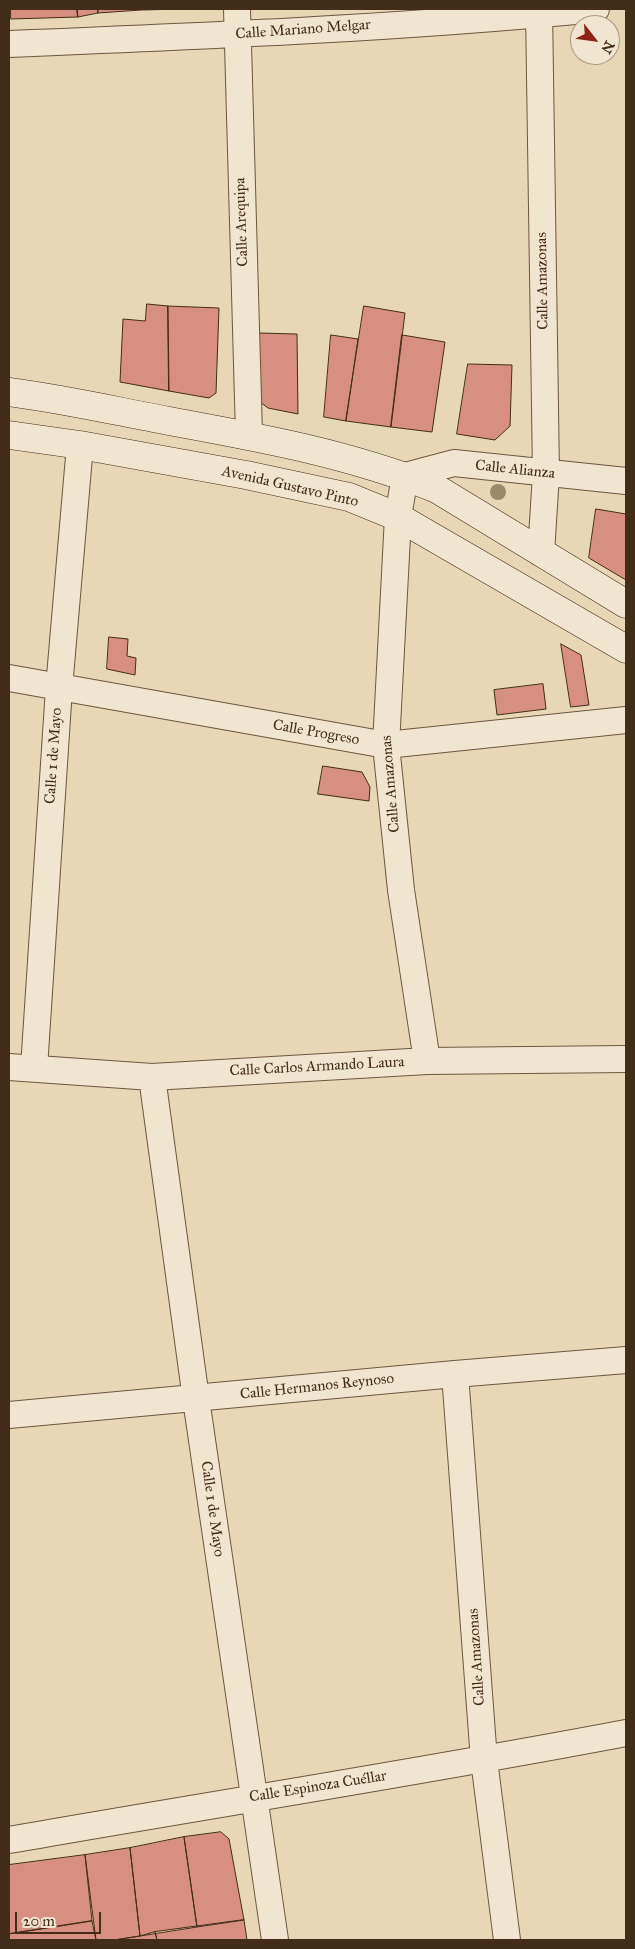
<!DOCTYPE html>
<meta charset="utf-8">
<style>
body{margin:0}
#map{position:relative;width:635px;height:1949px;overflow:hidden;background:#e8d7b4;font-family:"IM FELL Great Primer",serif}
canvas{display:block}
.frame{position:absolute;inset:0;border:10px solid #432c18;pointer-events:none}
.north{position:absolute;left:570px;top:15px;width:50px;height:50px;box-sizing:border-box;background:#f0e5ce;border:1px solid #ab9b85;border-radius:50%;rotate:120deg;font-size:14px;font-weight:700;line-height:20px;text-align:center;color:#432c18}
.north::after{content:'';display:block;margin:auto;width:18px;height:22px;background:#8f2418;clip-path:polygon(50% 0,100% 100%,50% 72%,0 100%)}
.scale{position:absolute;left:15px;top:1912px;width:86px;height:22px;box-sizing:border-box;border:2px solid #432c18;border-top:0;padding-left:6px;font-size:15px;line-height:18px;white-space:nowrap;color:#432c18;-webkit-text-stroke:4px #f0e5ce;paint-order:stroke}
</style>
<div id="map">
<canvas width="635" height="1949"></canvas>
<div class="frame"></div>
<div class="north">N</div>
<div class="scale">20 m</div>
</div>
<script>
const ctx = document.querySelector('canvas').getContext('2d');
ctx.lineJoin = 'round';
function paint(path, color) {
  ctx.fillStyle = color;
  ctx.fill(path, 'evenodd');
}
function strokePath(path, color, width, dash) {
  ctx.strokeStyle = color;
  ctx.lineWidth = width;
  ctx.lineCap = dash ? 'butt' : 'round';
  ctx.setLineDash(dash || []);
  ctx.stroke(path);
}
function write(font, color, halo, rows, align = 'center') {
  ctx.font = font + ' "IM FELL Great Primer",serif';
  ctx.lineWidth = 5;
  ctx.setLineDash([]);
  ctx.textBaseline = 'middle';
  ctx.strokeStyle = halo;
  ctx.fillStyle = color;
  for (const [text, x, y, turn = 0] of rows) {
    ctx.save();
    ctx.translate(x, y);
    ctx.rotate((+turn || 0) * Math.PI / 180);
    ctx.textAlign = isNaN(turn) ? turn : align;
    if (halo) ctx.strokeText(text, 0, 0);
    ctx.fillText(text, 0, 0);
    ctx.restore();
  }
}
const building = new Path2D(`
 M 11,9 L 77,9 L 78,17 L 11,19 Z
 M 77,9 L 98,9 L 98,13 L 78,17 Z
 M 98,9 L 141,9 L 141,10 L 98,13 Z
 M 141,9 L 184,9 L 141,10 Z
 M 147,304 L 168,306 L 169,391 L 120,382 L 123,319 L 145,321 Z
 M 168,306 L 219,308 L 216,393 L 209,398 L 169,391 Z
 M 364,306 L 405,313 L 391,427 L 346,421 Z
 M 259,333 L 297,334 L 298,414 L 268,408 L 260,402 Z
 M 331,335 L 358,339 L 346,421 L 324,417 Z
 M 402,335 L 445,342 L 432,432 L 391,427 Z
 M 468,364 L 512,365 L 510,426 L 495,440 L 457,434 Z
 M 596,509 L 626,514 L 626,580 L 589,558 Z
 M 109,637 L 128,639 L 127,656 L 136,658 L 135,675 L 107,669 Z
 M 561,644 L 581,655 L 589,705 L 571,707 Z
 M 543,684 L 546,709 L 497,715 L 494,690 Z
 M 323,766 L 362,772 L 370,787 L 369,801 L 318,794 Z
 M 221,1832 L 229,1839 L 244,1920 L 197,1927 L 184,1837 Z
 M 184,1837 L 197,1927 L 140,1936 L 130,1848 Z
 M 130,1848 L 140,1936 L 114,1940 L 96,1940 L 85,1855 Z
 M 85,1855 L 92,1921 L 9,1934 L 9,1865 Z
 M 244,1920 L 247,1940 L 157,1940 L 155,1932 Z
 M 92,1921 L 96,1940 L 9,1940 L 9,1934 Z
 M 155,1932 L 157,1940 L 114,1940 L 140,1936 Z`);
paint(building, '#d7907f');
strokePath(building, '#432c18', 1);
const street = new Path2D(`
 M 237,9 L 249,435
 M 539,9 L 546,474 L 541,553
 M 9,44 C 205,36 401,28 596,9
 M 9,678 L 386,745 L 626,720
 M 427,1061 L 401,890 L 386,745 L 398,517 L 405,476 L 454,463 L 626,481
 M 9,1067 L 152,1077 L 427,1061 L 626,1059
 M 34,1068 L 59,688 L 80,445
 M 152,1077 L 196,1399 L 275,1940
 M 455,1374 L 484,1760 L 507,1940
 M 9,1415 L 455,1374 L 626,1360
 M 9,1840 C 215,1804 421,1772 626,1733`);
const secondary = new Path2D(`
 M 9,392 C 63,399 116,411 169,421 C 262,438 350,454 437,489 L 626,604
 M 9,435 L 80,445 L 246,475 L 349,497 L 398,517 L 626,649`);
strokePath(street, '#6c573f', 28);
strokePath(secondary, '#432c18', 29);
strokePath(street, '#f0e5ce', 26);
strokePath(secondary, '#f0e5ce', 28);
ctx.fillStyle = '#9b896a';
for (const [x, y] of [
 [498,492]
]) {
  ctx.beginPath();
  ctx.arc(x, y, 8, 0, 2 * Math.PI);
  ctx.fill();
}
write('15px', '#432c18', '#f0e5ce', [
 ["Calle Mariano Melgar",303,30,-4],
 ["Calle Arequipa",242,222,-92],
 ["Calle Amazonas",543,281,-91],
 ["Calle Alianza",515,470,6],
 ["Avenida Gustavo Pinto",290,487,13],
 ["Calle Progreso",316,733,10],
 ["Calle 1 de Mayo",54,756,-86],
 ["Calle Amazonas",391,784,-95],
 ["Calle Carlos Armando Laura",317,1067,-3],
 ["Calle Hermanos Reynoso",317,1387,-6],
 ["Calle 1 de Mayo",212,1509,82],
 ["Calle Amazonas",477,1657,-94],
 ["Calle Espinoza Cuéllar",318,1787,-9]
]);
</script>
